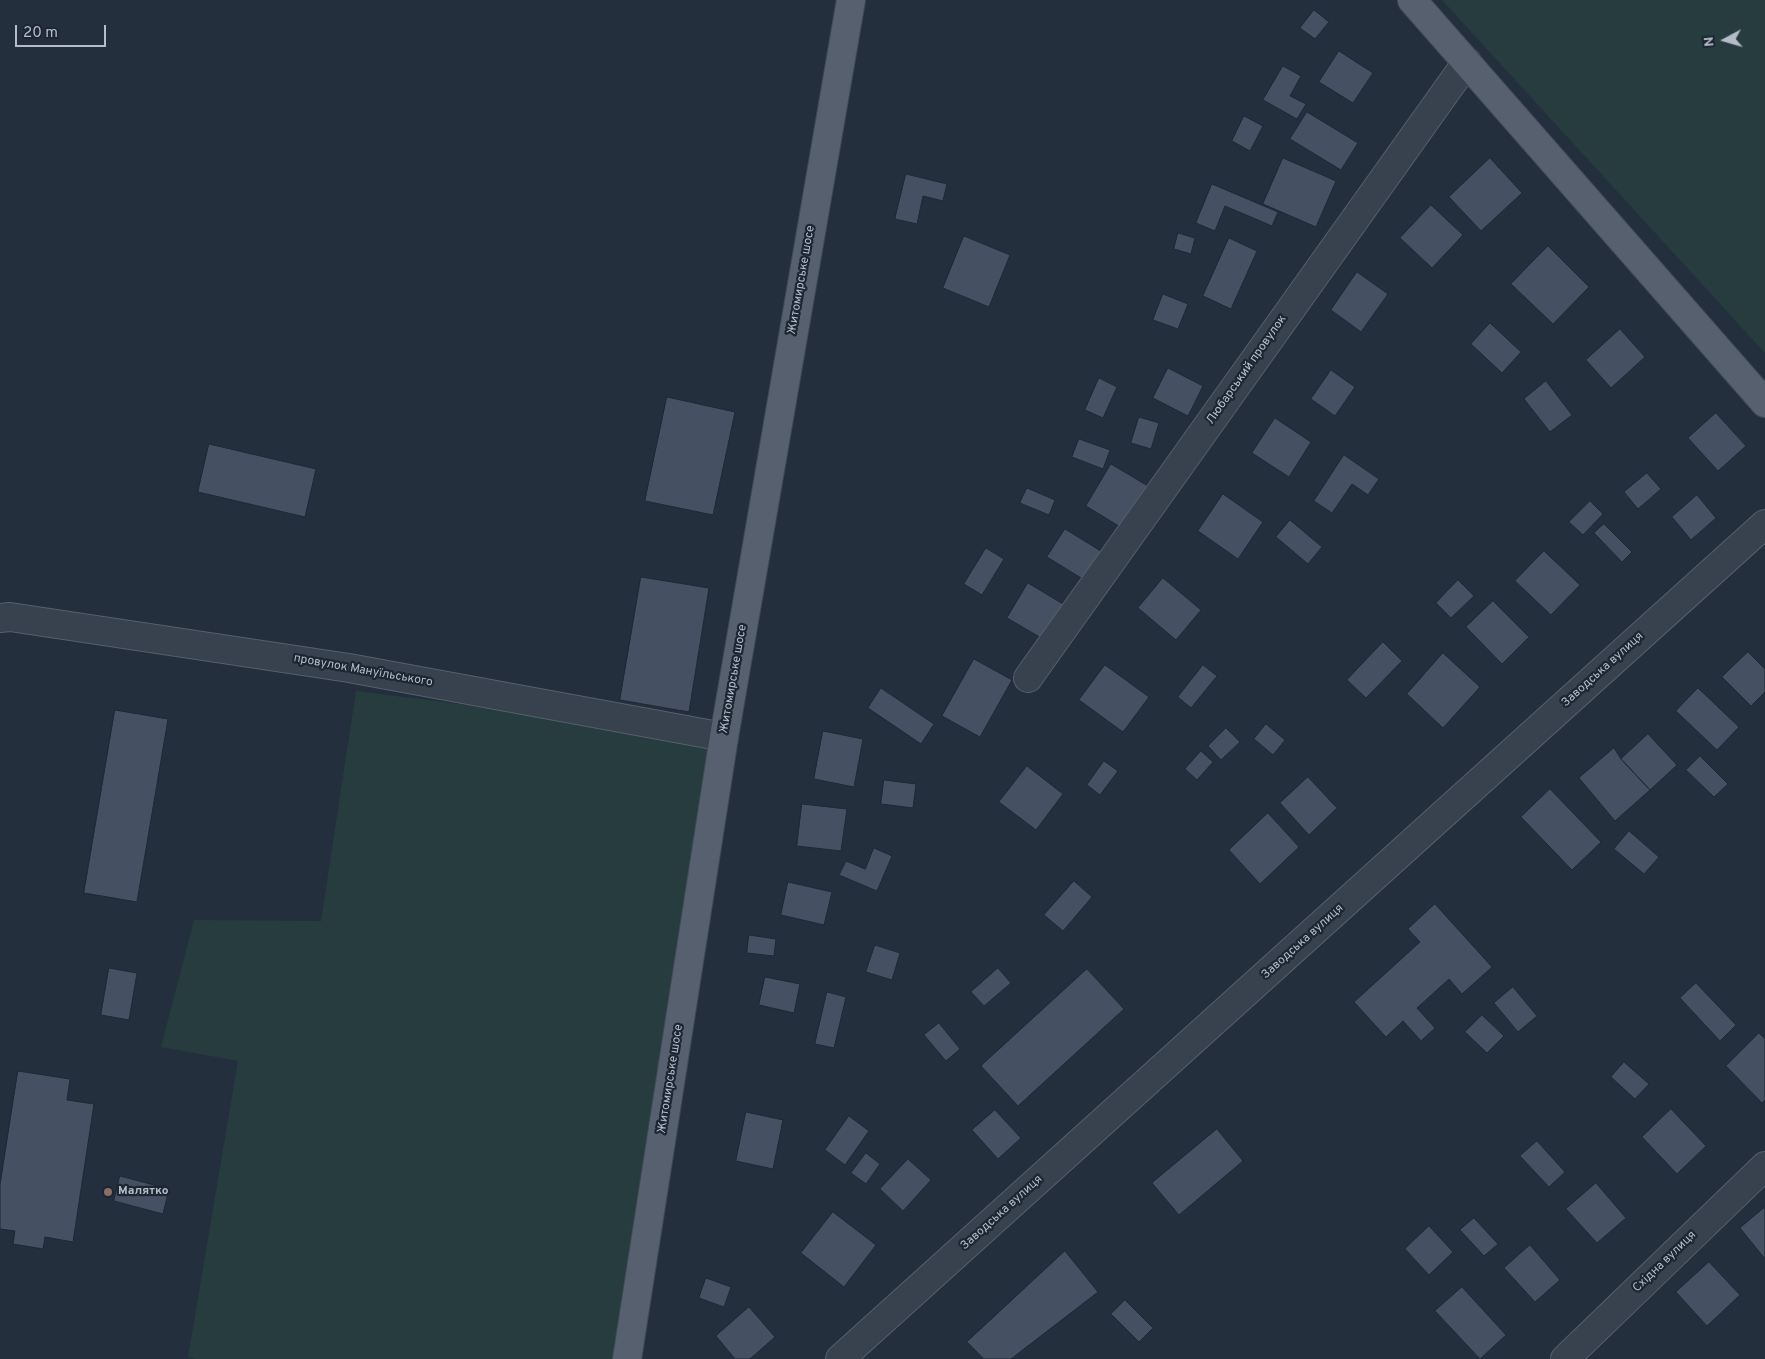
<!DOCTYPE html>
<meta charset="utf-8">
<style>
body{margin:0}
#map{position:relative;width:1765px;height:1359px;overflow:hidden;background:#242f3e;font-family:Overpass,sans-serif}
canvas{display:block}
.north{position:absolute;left:1700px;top:15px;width:50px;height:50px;-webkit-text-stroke:4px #1d2633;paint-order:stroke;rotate:264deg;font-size:14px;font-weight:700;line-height:20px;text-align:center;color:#b4bcc9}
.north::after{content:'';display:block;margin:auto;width:18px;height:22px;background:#b4bcc9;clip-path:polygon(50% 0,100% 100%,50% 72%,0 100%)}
.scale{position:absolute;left:15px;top:25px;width:91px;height:22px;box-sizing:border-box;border:2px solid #b4bcc9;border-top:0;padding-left:6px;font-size:15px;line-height:18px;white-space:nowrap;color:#b4bcc9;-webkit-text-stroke:4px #1d2633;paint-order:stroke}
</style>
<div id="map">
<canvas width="1765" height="1359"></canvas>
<div class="north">N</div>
<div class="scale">20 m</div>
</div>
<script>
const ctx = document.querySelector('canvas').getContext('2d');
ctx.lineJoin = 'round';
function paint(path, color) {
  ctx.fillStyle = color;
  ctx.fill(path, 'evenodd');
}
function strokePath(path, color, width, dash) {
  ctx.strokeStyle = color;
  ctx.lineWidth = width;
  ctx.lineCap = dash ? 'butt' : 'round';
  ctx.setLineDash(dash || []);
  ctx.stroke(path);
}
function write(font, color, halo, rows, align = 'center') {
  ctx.font = font + ' Overpass,sans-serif';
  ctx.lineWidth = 4.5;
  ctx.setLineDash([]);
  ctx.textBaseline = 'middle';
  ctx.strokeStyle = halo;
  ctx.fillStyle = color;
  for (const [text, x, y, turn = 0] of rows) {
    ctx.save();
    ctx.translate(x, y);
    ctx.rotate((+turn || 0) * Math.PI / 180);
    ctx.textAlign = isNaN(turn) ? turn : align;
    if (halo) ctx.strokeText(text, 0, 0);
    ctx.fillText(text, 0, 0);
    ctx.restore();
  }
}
paint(new Path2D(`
 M 1442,0 L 1765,0 L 1765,353 Z
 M 356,691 L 724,737 L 627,1359 L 196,1359 L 188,1357 L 238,1061 L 161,1047 L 194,920 L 321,921 Z`), '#263c3f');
const building = new Path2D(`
 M 1314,10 L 1329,22 L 1315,39 L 1300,28 Z
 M 1339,51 L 1373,73 L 1353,103 L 1319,82 Z
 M 1283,66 L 1301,76 L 1290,96 L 1306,104 L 1297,119 L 1263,100 Z
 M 1307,112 L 1358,143 L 1341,170 L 1290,139 Z
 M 1244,116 L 1263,126 L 1250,151 L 1232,141 Z
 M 1283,158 L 1336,181 L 1316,227 L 1263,204 Z
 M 1490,158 L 1522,193 L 1481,231 L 1449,197 Z
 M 906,174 L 947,184 L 943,201 L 923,196 L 917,224 L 895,219 Z
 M 1212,184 L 1278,212 L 1272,226 L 1225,206 L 1215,231 L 1196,223 Z
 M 1431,205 L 1463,235 L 1432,268 L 1400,238 Z
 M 1178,233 L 1195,238 L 1191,254 L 1174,249 Z
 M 964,236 L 1010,255 L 989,307 L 943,288 Z
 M 1229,238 L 1257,251 L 1231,309 L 1203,296 Z
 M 1548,246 L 1589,287 L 1553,324 L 1511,284 Z
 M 1357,272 L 1388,294 L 1361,332 L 1331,310 Z
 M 1163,294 L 1188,304 L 1178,329 L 1153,320 Z
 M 1490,323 L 1521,352 L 1502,373 L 1471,344 Z
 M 1620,329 L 1645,357 L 1611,388 L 1586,360 Z
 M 1168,368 L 1203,386 L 1188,416 L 1153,398 Z
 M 1331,370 L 1355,387 L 1335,416 L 1311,399 Z
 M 1099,378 L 1117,387 L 1103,418 L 1085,410 Z
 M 1546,381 L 1572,415 L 1550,432 L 1524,399 Z
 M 667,397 L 735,412 L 713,515 L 645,501 Z
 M 1716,413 L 1746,446 L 1718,471 L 1688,438 Z
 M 1139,417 L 1159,423 L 1151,449 L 1131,443 Z
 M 1275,418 L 1311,442 L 1289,477 L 1252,453 Z
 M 1079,439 L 1110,450 L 1103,469 L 1072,457 Z
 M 209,444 L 316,469 L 305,517 L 198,492 Z
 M 1344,455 L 1379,479 L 1368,495 L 1352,484 L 1332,513 L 1314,501 Z
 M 1111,464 L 1153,489 L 1127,531 L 1086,506 Z
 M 1647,473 L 1661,489 L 1638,509 L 1624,492 Z
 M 1027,488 L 1055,500 L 1049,515 L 1020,503 Z
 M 1223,494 L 1263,522 L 1238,559 L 1198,531 Z
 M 1697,495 L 1716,518 L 1691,540 L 1672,517 Z
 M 1590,501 L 1603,514 L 1583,535 L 1569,522 Z
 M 1290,520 L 1322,547 L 1308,564 L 1276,537 Z
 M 1604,524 L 1632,552 L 1622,562 L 1594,533 Z
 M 1065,529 L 1104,553 L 1086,581 L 1047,557 Z
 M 986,548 L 1004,559 L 982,595 L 964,584 Z
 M 1544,551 L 1580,585 L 1551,615 L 1515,581 Z
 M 641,577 L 709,588 L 689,712 L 620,700 Z
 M 1163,578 L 1201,610 L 1176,640 L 1138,608 Z
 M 1458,580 L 1474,596 L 1451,618 L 1436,603 Z
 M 1028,583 L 1063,604 L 1043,639 L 1007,618 Z
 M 1493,601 L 1529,637 L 1502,664 L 1466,627 Z
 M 1383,642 L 1402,661 L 1366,698 L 1347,680 Z
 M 1748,652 L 1765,669 L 1765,692 L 1751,706 L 1722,677 Z
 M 1443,653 L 1480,687 L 1443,728 L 1407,694 Z
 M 974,659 L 1012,680 L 980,737 L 942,716 Z
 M 1105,665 L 1149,697 L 1123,732 L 1079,700 Z
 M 1203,665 L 1217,676 L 1191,708 L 1178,697 Z
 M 881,688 L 934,724 L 921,744 L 868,708 Z
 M 1698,688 L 1739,727 L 1717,750 L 1676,711 Z
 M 115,710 L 168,719 L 137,902 L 84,893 Z
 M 1266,724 L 1285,740 L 1273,755 L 1254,739 Z
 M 1226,728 L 1240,742 L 1221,760 L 1208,746 Z
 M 823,731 L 863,739 L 854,787 L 814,779 Z
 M 1648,734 L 1677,765 L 1650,790 L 1621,759 Z
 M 1614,748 L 1621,759 L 1650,790 L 1615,821 L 1579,778 Z
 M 1201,751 L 1213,762 L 1197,780 L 1185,769 Z
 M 1700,756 L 1728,784 L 1714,797 L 1686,770 Z
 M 1104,761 L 1118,771 L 1100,795 L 1087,785 Z
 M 1027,766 L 1063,794 L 1036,830 L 999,802 Z
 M 1308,777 L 1337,808 L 1309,835 L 1280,803 Z
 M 884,780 L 916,784 L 913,808 L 881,804 Z
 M 1550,789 L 1601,842 L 1572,870 L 1521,817 Z
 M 802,804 L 847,809 L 841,851 L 797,846 Z
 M 1268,813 L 1299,847 L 1260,884 L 1229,850 Z
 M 1629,831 L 1659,857 L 1644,874 L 1614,849 Z
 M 874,848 L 892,856 L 877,891 L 839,875 L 846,861 L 865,869 Z
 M 1074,881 L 1092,897 L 1063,931 L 1044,915 Z
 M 788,882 L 832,892 L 824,925 L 781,915 Z
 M 1435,904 L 1492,967 L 1462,994 L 1449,979 L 1417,1008 L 1435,1028 L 1421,1041 L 1403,1021 L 1386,1037 L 1354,1002 L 1420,942 L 1408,929 Z
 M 749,935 L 776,939 L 774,956 L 747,953 Z
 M 875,945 L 900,953 L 892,980 L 866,972 Z
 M 109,968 L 137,973 L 129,1020 L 101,1015 Z
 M 998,968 L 1011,983 L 984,1006 L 971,992 Z
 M 1087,969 L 1124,1009 L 1018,1106 L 981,1066 Z
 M 765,977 L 800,984 L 794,1013 L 759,1005 Z
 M 1696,983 L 1736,1025 L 1720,1041 L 1680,998 Z
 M 1513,987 L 1537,1016 L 1518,1032 L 1494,1003 Z
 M 827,992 L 846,997 L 834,1048 L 815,1044 Z
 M 1482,1015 L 1504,1036 L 1487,1053 L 1465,1032 Z
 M 939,1023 L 960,1049 L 946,1061 L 924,1035 Z
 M 1759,1033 L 1765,1039 L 1765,1100 L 1762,1103 L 1726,1066 Z
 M 1624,1062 L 1649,1084 L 1635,1099 L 1611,1077 Z
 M 18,1071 L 70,1079 L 67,1100 L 94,1104 L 73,1242 L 45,1237 L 43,1249 L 13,1244 L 15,1231 L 0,1229 L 0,1185 Z
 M 1671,1109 L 1706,1146 L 1677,1174 L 1642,1137 Z
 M 995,1110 L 1021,1138 L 998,1159 L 972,1130 Z
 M 746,1112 L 783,1120 L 773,1169 L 736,1161 Z
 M 849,1116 L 869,1131 L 845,1165 L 825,1150 Z
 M 1217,1129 L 1243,1161 L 1179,1215 L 1152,1183 Z
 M 1537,1141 L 1565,1172 L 1549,1187 L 1520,1156 Z
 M 866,1153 L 880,1164 L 866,1184 L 851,1173 Z
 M 908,1159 L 931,1180 L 903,1211 L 880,1189 Z
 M 120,1176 L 169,1189 L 163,1214 L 114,1201 Z
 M 1596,1183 L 1626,1218 L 1597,1243 L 1566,1209 Z
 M 1765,1207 L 1765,1259 L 1740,1228 Z
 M 833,1212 L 876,1245 L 844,1287 L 801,1253 Z
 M 1474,1218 L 1498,1244 L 1484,1256 L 1460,1230 Z
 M 1429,1226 L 1453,1252 L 1429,1275 L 1405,1249 Z
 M 1530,1245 L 1560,1280 L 1535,1302 L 1504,1268 Z
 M 1065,1251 L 1098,1292 L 1011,1359 L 984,1359 L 967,1342 Z
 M 1709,1262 L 1740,1295 L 1707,1326 L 1676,1292 Z
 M 706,1278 L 731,1287 L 724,1307 L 699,1298 Z
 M 1462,1287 L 1506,1335 L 1480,1359 L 1435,1311 Z
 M 1125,1300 L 1153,1328 L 1139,1342 L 1111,1314 Z
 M 749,1307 L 775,1337 L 750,1359 L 735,1359 L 716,1336 Z`);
paint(building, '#455162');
strokePath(building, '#1f2835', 1);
const minor = new Path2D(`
 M 0,618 L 10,617 L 349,668 L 724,737
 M 1028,678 L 1467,62
 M 840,1359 L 1765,524
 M 1565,1359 L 1765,1166`);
const major = new Path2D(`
 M 1412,0 L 1765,403
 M 627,1359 L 724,737 L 851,0`);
strokePath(minor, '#565f6c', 30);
strokePath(major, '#414a57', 30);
strokePath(minor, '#38414e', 28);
strokePath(major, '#56606e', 28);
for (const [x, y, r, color] of [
 [108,1192,5,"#8d6e63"]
]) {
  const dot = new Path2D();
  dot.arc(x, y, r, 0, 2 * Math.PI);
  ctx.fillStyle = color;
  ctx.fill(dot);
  strokePath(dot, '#1d2633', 2);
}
write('12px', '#b4bcc9', '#1d2633', [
 ["Житомирське шосе",802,280,-80],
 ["Любарський провулок",1247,370,-55],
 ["Заводська вулиця",1603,670,-42],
 ["провулок Мануїльського",363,671,10],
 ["Житомирське шосе",734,679,-80],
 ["Заводська вулиця",1303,942,-42],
 ["Житомирське шосе",671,1079,-81],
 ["Заводська вулиця",1002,1213,-42],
 ["Східна вулиця",1665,1262,-44]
]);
write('bold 12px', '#b4bcc9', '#1d2633', [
 ["Малятко",118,1192]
], 'left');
</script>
